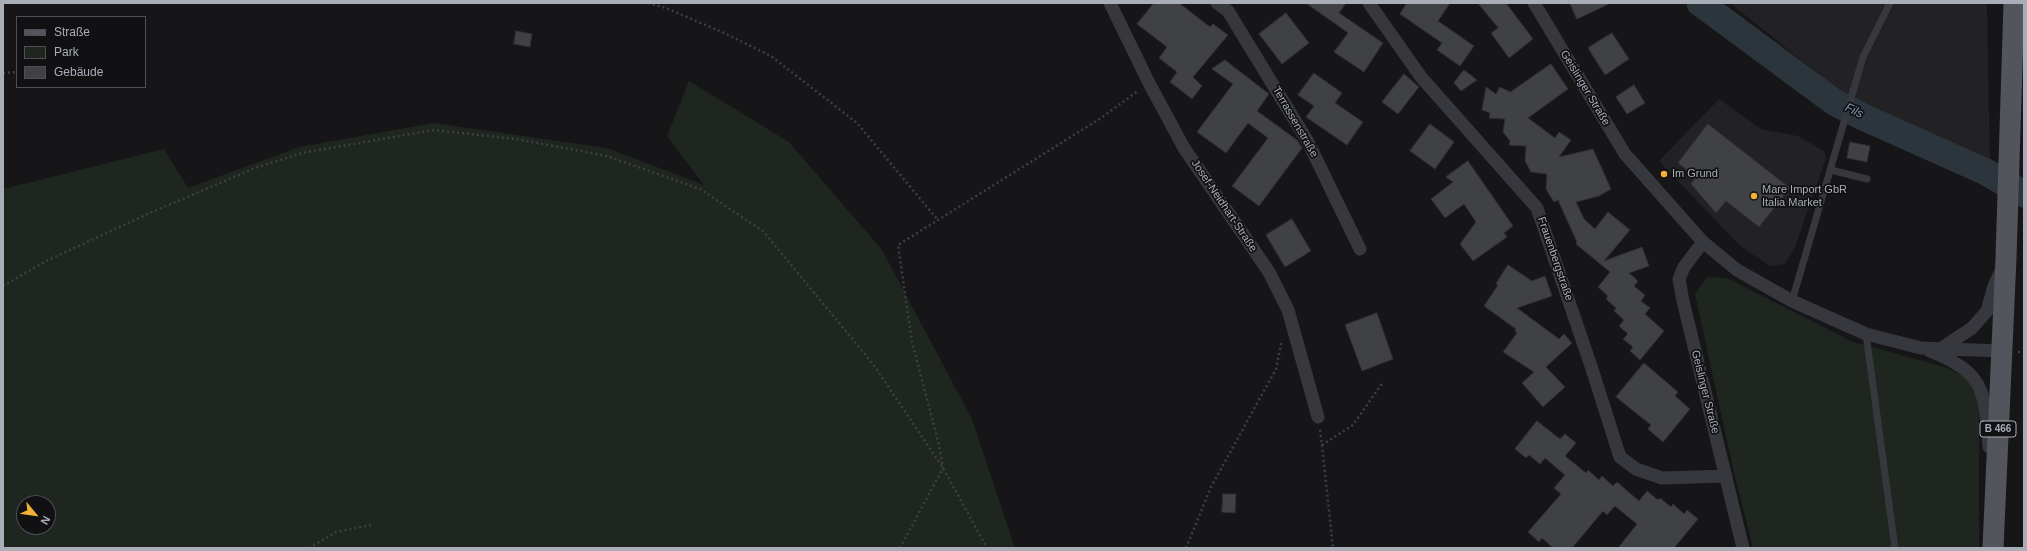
<!DOCTYPE html>
<meta charset="utf-8">
<style>
body{margin:0}
#map{position:relative;width:2027px;height:551px;overflow:hidden;background:#161618;font-family:Arial,sans-serif}
canvas{display:block}
.frame{position:absolute;inset:0;border:4px solid #a8adb8;pointer-events:none}
.legend{position:absolute;left:16px;top:16px;width:130px;height:72px;box-sizing:border-box;background:#111113;border:1px solid #4d4f55;margin:0;padding:5px 7px;list-style:none;font-size:12px;color:#a8adb8}
.legend li{display:flex;align-items:center;gap:8px;height:20px}
.legend b{width:20px;border:1px solid #4d4f55}
.north{position:absolute;left:16px;top:495px;width:40px;height:40px;box-sizing:border-box;background:#111113;border:1px solid #4d4f55;border-radius:50%;rotate:119deg;font-size:11px;font-weight:700;line-height:16px;text-align:center;color:#a8adb8}
.north::after{content:'';display:block;margin:auto;width:14px;height:18px;background:#f2b134;clip-path:polygon(50% 0,100% 100%,50% 72%,0 100%)}
</style>
<div id="map">
<canvas width="2027" height="551"></canvas>
<div class="frame"></div>
<ul class="legend">
<li><b style="height:5px;background:#53555c"></b>Straße</li>
<li><b style="height:11px;background:#1e261f"></b>Park</li>
<li><b style="height:11px;background:#404145"></b>Gebäude</li>
</ul>
<div class="north">N</div>
</div>
<script>
const ctx = document.querySelector('canvas').getContext('2d');
ctx.lineJoin = 'round';
function paint(path, color) {
  ctx.fillStyle = color;
  ctx.fill(path, 'evenodd');
}
function strokePath(path, color, width, dash) {
  ctx.strokeStyle = color;
  ctx.lineWidth = width;
  ctx.lineCap = dash ? 'butt' : 'round';
  ctx.setLineDash(dash || []);
  ctx.stroke(path);
}
function write(font, color, halo, rows, align = 'center') {
  ctx.font = font + ' Arial,sans-serif';
  ctx.lineWidth = 3.5;
  ctx.setLineDash([]);
  ctx.textBaseline = 'middle';
  ctx.strokeStyle = halo;
  ctx.fillStyle = color;
  for (const [text, x, y, turn = 0] of rows) {
    ctx.save();
    ctx.translate(x, y);
    ctx.rotate((+turn || 0) * Math.PI / 180);
    ctx.textAlign = isNaN(turn) ? turn : align;
    if (halo) ctx.strokeText(text, 0, 0);
    ctx.fillText(text, 0, 0);
    ctx.restore();
  }
}
paint(new Path2D(`
 M 1730,3 L 1987,3 L 1990,167 L 1857,105 Z
 M 1719,99 L 1761,129 L 1798,136 L 1824,151 L 1826,158 L 1795,247 L 1785,264 L 1770,266 L 1740,246 L 1659,161 Z`), '#222225');
paint(new Path2D(`
 M 689,81 L 789,142 L 882,250 L 972,419 L 1015,548 L 3,548 L 3,189 L 164,149 L 188,188 L 299,147 L 434,123 L 607,148 L 704,185 L 667,136 ZM 24,503 L 48,503 L 48,527 L 24,527 Z
 M 1707,277 L 1727,278 L 1853,342 L 1945,367 L 1965,377 L 1979,398 L 1979,548 L 1753,548 L 1734,473 L 1695,294 Z`), '#1e261f');
strokePath(new Path2D(`
 M 1700,3 L 1834,102 L 1863,117 L 1986,172 L 2024,194`), '#2c353c', 27);
const building = new Path2D(`
 M 1154,3 L 1179,3 L 1210,27 L 1213,24 L 1228,35 L 1193,77 L 1202,86 L 1192,99 L 1170,82 L 1177,72 L 1159,58 L 1167,47 L 1137,24 Z
 M 1306,3 L 1346,3 L 1339,13 L 1383,43 L 1364,72 L 1334,52 L 1348,33 Z
 M 1407,3 L 1450,3 L 1438,21 L 1474,46 L 1460,66 L 1437,50 L 1442,43 L 1400,14 Z
 M 1478,3 L 1506,3 L 1533,39 L 1509,58 L 1491,33 L 1498,28 Z
 M 1570,3 L 1611,3 L 1577,19 Z
 M 1286,13 L 1309,43 L 1282,64 L 1259,34 Z
 M 516,31 L 532,34 L 530,47 L 514,44 Z
 M 1612,33 L 1629,59 L 1605,75 L 1588,48 Z
 M 1225,60 L 1269,94 L 1257,111 L 1297,140 L 1302,148 L 1259,206 L 1232,186 L 1268,138 L 1248,123 L 1226,153 L 1197,132 L 1233,84 L 1212,69 Z
 M 1551,64 L 1568,89 L 1528,118 L 1555,138 L 1559,132 L 1571,140 L 1559,157 L 1593,149 L 1611,189 L 1599,196 L 1576,202 L 1584,219 L 1595,229 L 1608,212 L 1630,230 L 1604,261 L 1642,247 L 1649,266 L 1629,273 L 1638,281 L 1634,286 L 1645,295 L 1641,301 L 1650,308 L 1645,314 L 1664,331 L 1640,360 L 1630,351 L 1633,347 L 1623,339 L 1628,334 L 1619,326 L 1624,320 L 1614,311 L 1616,308 L 1606,299 L 1608,296 L 1598,287 L 1610,272 L 1576,244 L 1577,242 L 1558,200 L 1554,202 L 1546,189 L 1547,174 L 1531,172 L 1525,161 L 1526,146 L 1509,145 L 1510,141 L 1503,132 L 1505,119 L 1489,118 L 1490,113 L 1482,110 L 1486,87 L 1496,94 L 1500,87 L 1510,92 Z
 M 1464,70 L 1477,80 L 1461,91 L 1454,83 Z
 M 1314,73 L 1342,93 L 1335,103 L 1363,122 L 1347,145 L 1306,117 L 1314,106 L 1298,95 Z
 M 1404,74 L 1419,87 L 1398,114 L 1382,102 Z
 M 1634,85 L 1645,103 L 1627,114 L 1616,97 Z
 M 1430,124 L 1454,142 L 1435,169 L 1410,151 Z
 M 1708,124 L 1790,188 L 1759,227 L 1726,201 L 1716,213 L 1691,184 L 1696,177 L 1678,163 Z
 M 1850,142 L 1870,146 L 1867,162 L 1847,158 Z
 M 1468,161 L 1513,226 L 1504,233 L 1507,237 L 1473,261 L 1460,244 L 1476,222 L 1464,204 L 1445,218 L 1431,199 L 1453,182 L 1446,177 Z
 M 1292,219 L 1311,251 L 1285,267 L 1266,235 Z
 M 1508,265 L 1532,281 L 1545,276 L 1552,296 L 1517,308 L 1559,339 L 1564,334 L 1572,343 L 1546,367 L 1565,387 L 1543,407 L 1522,383 L 1534,372 L 1503,352 L 1517,333 L 1515,331 L 1516,329 L 1484,306 L 1498,285 L 1496,284 Z
 M 1377,313 L 1393,359 L 1362,371 L 1345,325 Z
 M 1644,363 L 1678,392 L 1675,396 L 1690,409 L 1663,442 L 1648,429 L 1651,425 L 1616,397 Z
 M 1537,421 L 1560,439 L 1565,434 L 1576,443 L 1565,456 L 1586,473 L 1588,470 L 1599,480 L 1602,476 L 1613,486 L 1617,482 L 1639,501 L 1647,491 L 1658,500 L 1660,498 L 1671,507 L 1673,504 L 1684,514 L 1687,510 L 1698,519 L 1674,548 L 1618,548 L 1637,524 L 1615,506 L 1607,515 L 1603,511 L 1572,548 L 1553,548 L 1542,538 L 1539,542 L 1528,532 L 1561,494 L 1554,488 L 1565,475 L 1545,458 L 1540,464 L 1529,455 L 1526,458 L 1515,449 Z
 M 1223,494 L 1236,494 L 1235,513 L 1222,512 Z`);
paint(building, '#404145');
strokePath(building, '#303034', 1);
strokePath(new Path2D(`
 M 648,3 L 666,8 L 722,32 L 771,56 L 857,123 L 937,219
 M 3,73 L 17,72
 M 3,286 L 46,261 L 152,212 L 255,168 L 302,153 L 434,130 L 516,139 L 607,156 L 700,189 L 763,231 L 873,364 L 943,468 L 987,548
 M 2018,352 L 2024,352
 M 1320,430 L 1322,445 L 1353,425 L 1383,382
 M 1322,445 L 1333,548
 M 309,548 L 336,532 L 371,525
 M 900,548 L 943,468 L 939,445 L 912,342 L 898,245 L 1101,118 L 1138,91
 M 1186,548 L 1211,487 L 1276,369 L 1282,340`), '#3d3f44', 2.5, [2, 3]);
strokePath(new Path2D(`
 M 1831,170 L 1867,179
 M 1792,301 L 1863,57 L 1890,3
 M 1866,334 L 1895,548`), '#37383d', 7);
strokePath(new Path2D(`
 M 1110,3 L 1149,83 L 1184,148 L 1269,272 L 1288,310 L 1318,417
 M 1217,3 L 1228,11 L 1308,142 L 1360,249
 M 1369,3 L 1421,77 L 1537,208 L 1591,366 L 1620,457 L 1636,469 L 1662,478 L 1726,476
 M 1534,3 L 1625,154 L 1703,242 L 1737,270 L 1792,301 L 1866,334 L 1921,348 L 2002,351
 M 1703,242 L 1684,267 L 1679,279 L 1683,301 L 1743,548
 M 1942,348 L 1972,328 L 1987,311 L 1994,286 L 2001,271
 M 1930,351 C 1987,374 1984,392 1989,447`), '#37383d', 13);
strokePath(new Path2D(`
 M 1993,548 L 2006,258 L 2014,3`), '#53555c', 21);
for (const [x, y, r, color] of [
 [1664,174,4,"#f2b134"],
 [1754,196,4,"#f2b134"]
]) {
  const dot = new Path2D();
  dot.arc(x, y, r, 0, 2 * Math.PI);
  ctx.fillStyle = color;
  ctx.fill(dot);
  strokePath(dot, '#111113', 1.5);
}
for (const [x, y, w] of [
 [1998,429,36]
]) {
  const box = new Path2D();
  box.roundRect(x - w / 2, y - 8, w, 16, 3);
  ctx.fillStyle = '#111113';
  ctx.fill(box);
  strokePath(box, '#a8adb8', 1);
}
write('bold 10px', '#a8adb8', null, [
 ["B 466",1998,429]
]);
write('11px', '#a8adb8', '#111113', [
 ["Geislinger Straße",1585,88,59],
 ["Terrassenstraße",1295,122,60],
 ["Josef-Neidhart-Straße",1224,206,56],
 ["Frauenbergstraße",1555,259,71],
 ["Geislinger Straße",1705,392,76]
]);
write('11px', '#a8adb8', '#111113', [
 ["Im Grund",1672,174],
 ["Mare Import GbR",1762,190],
 ["Italia Market",1762,203]
], 'left');
write('italic 12px', '#7f9bb3', '#111113', [
 ["Fils",1854,111,25]
]);
</script>
